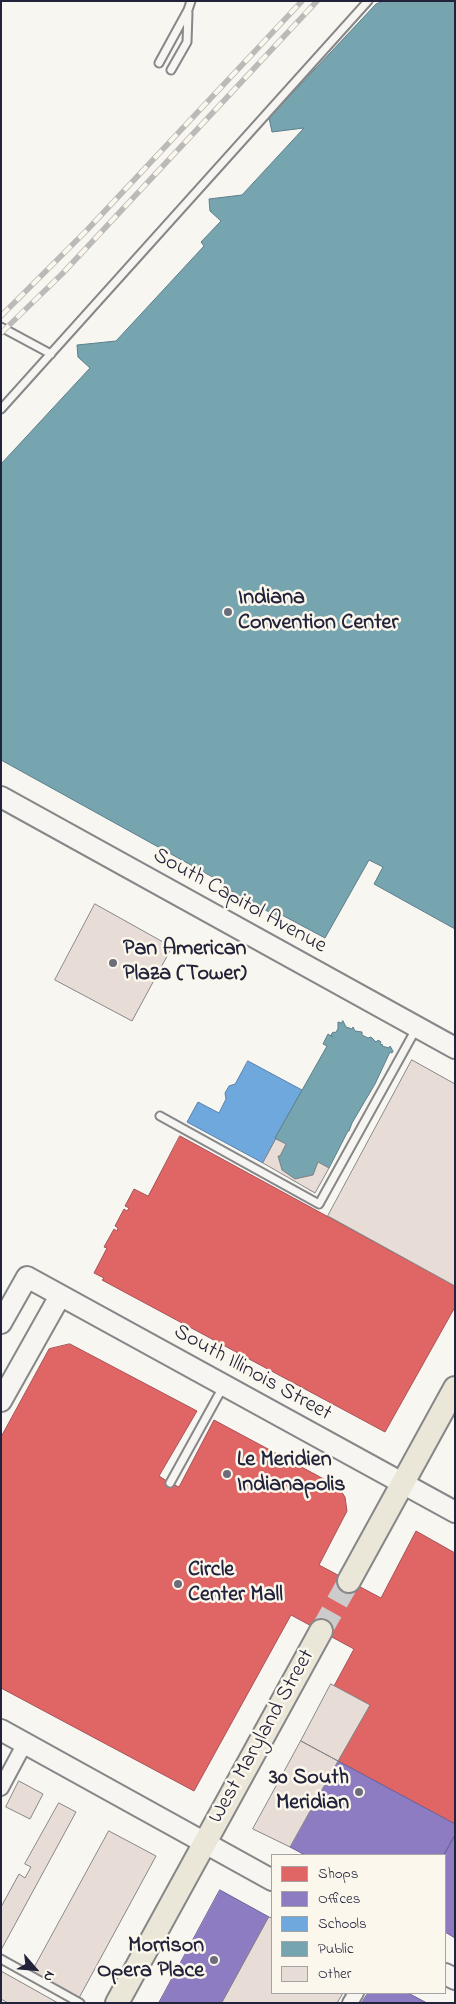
<!DOCTYPE html>
<style>
body{margin:0}
#map{position:relative;width:456px;height:2004px;overflow:hidden;background:#f8f6f0;font-family:"Indie Flower",sans-serif}
canvas{display:block}
.frame{position:absolute;inset:0;border:2px solid #22223b;pointer-events:none}
.legend{position:absolute;left:271px;top:1854px;width:175px;height:140px;box-sizing:border-box;background:#fbf7ec;border:1px solid #a4a2a5;margin:0;padding:6px 9px;list-style:none;font-size:15px;color:#22223b}
.legend li{display:flex;align-items:center;gap:10px;height:25px}
.legend b{width:25px;border:1px solid #a4a2a5}
.north{position:absolute;left:10px;top:1944px;width:50px;height:50px;-webkit-text-stroke:4px #fbf7ec;paint-order:stroke;rotate:117deg;font-size:14px;font-weight:700;line-height:20px;text-align:center;color:#22223b}
.north::after{content:'';display:block;margin:auto;width:18px;height:22px;background:#22223b;clip-path:polygon(50% 0,100% 100%,50% 72%,0 100%)}
</style>
<div id="map">
<canvas width="456" height="2004"></canvas>
<div class="frame"></div>
<ul class="legend">
<li><b style="height:14px;background:#e06666"></b>Shops</li>
<li><b style="height:14px;background:#8e7cc3"></b>Offices</li>
<li><b style="height:14px;background:#6fa8dc"></b>Schools</li>
<li><b style="height:14px;background:#76a5af"></b>Public</li>
<li><b style="height:14px;background:#e8dcd6"></b>Other</li>
</ul>
<div class="north">N</div>
</div>
<script>
const ctx = document.querySelector('canvas').getContext('2d');
ctx.lineJoin = 'round';
function paint(path, color) {
  ctx.fillStyle = color;
  ctx.fill(path, 'evenodd');
}
function strokePath(path, color, width, dash) {
  ctx.strokeStyle = color;
  ctx.lineWidth = width;
  ctx.lineCap = dash ? 'butt' : 'round';
  ctx.setLineDash(dash || []);
  ctx.stroke(path);
}
function write(font, color, halo, rows, align = 'center') {
  ctx.font = font + ' "Indie Flower",sans-serif';
  ctx.lineWidth = 5;
  ctx.setLineDash([]);
  ctx.textBaseline = 'middle';
  ctx.strokeStyle = halo;
  ctx.fillStyle = color;
  for (const [text, x, y, turn = 0] of rows) {
    ctx.save();
    ctx.translate(x, y);
    ctx.rotate((+turn || 0) * Math.PI / 180);
    ctx.textAlign = isNaN(turn) ? turn : align;
    if (halo) ctx.strokeText(text, 0, 0);
    ctx.fillText(text, 0, 0);
    ctx.restore();
  }
}
const shops = new Path2D(`
 M 180,1136 L 455,1286 L 455,1307 L 385,1432 L 102,1280 L 104,1278 L 94,1273 L 107,1248 L 104,1247 L 114,1229 L 117,1231 L 118,1228 L 115,1226 L 124,1209 L 127,1211 L 129,1208 L 125,1206 L 134,1189 L 148,1196 Z
 M 70,1344 L 197,1411 L 159,1476 L 170,1483 L 179,1487 L 214,1420 L 335,1485 L 341,1491 L 345,1497 L 347,1511 L 319,1565 L 381,1598 L 416,1531 L 455,1553 L 455,1824 L 338,1761 L 370,1705 L 334,1686 L 354,1649 L 291,1615 L 194,1791 L 1,1688 L 1,1437 L 49,1349 Z`);
paint(shops, '#e06666');
strokePath(shops, '#a75259', 1);
const offices = new Path2D(`
 M 338,1761 L 455,1824 L 455,1835 L 444,1855 L 305,1855 L 290,1847 Z
 M 455,1835 L 455,1938 L 445,1932 L 444,1855 Z
 M 220,1890 L 269,1917 L 222,2003 L 159,2003 Z
 M 368,1993 L 408,1993 L 427,2003 L 362,2003 Z`);
paint(offices, '#8e7cc3');
strokePath(offices, '#6e619a', 1);
const schools = new Path2D(`
 M 248,1061 L 302,1090 L 263,1163 L 187,1122 L 198,1102 L 219,1113 L 226,1099 L 225,1093 L 229,1086 L 235,1084 Z`);
paint(schools, '#6fa8dc');
strokePath(schools, '#5880ac', 1);
const public = new Path2D(`
 M 385,1 L 455,1 L 455,929 L 374,884 L 383,867 L 369,860 L 325,938 L 280,914 L 278,917 L 226,888 L 227,885 L 1,760 L 1,464 L 90,368 L 78,357 L 77,345 L 116,341 L 204,246 L 201,242 L 221,221 L 210,211 L 209,199 L 242,195 L 304,128 L 272,132 L 269,118 L 376,4 Z
 M 343,1021 L 346,1027 L 352,1029 L 353,1027 L 355,1031 L 362,1032 L 362,1035 L 368,1038 L 371,1037 L 376,1042 L 378,1040 L 381,1042 L 380,1044 L 383,1045 L 382,1046 L 389,1048 L 390,1046 L 393,1051 L 392,1053 L 390,1052 L 375,1084 L 352,1123 L 349,1131 L 348,1131 L 329,1168 L 318,1162 L 313,1175 L 295,1179 L 282,1170 L 278,1156 L 280,1156 L 286,1144 L 275,1138 L 327,1046 L 323,1044 L 328,1034 L 333,1037 L 331,1035 L 333,1032 L 335,1033 L 338,1029 L 338,1022 L 341,1023 Z`);
paint(public, '#76a5af');
strokePath(public, '#5d7e8c', 1);
const building = new Path2D(`
 M 95,904 L 172,947 L 132,1021 L 55,980 Z
 M 412,1060 L 455,1084 L 455,1286 L 328,1216 Z
 M 276,1139 L 286,1144 L 280,1156 L 278,1156 L 282,1170 L 295,1179 L 313,1175 L 318,1162 L 329,1168 L 315,1193 L 263,1163 Z
 M 331,1684 L 370,1705 L 338,1761 L 301,1741 Z
 M 301,1741 L 338,1761 L 290,1847 L 253,1829 Z
 M 19,1781 L 43,1794 L 30,1819 L 6,1807 Z
 M 59,1803 L 76,1812 L 1,1950 L 1,1907 L 19,1874 L 25,1878 L 31,1867 L 25,1864 Z
 M 109,1831 L 156,1856 L 79,1998 L 32,1972 Z
 M 269,1917 L 272,1918 L 272,1993 L 343,1993 L 337,2003 L 222,2003 Z
 M 1,1971 L 58,2003 L 8,2003 L 1,1999 Z`);
paint(building, '#e8dcd6');
strokePath(building, '#878688', 1);
strokePath(new Path2D(`
 M 321,1631 L 349,1581`), '#cdcccc', 22, [22, 11]);
const lane = new Path2D(`
 M 159,63 L 188,10 L 191,1
 M 171,70 L 187,42 L 188,13
 M 1,327 L 51,354
 M 1,409 L 368,1
 M 160,1116 L 319,1204 L 416,1029
 M 170,1483 L 223,1387
 M 1,1959 L 80,2003`);
const street = new Path2D(`
 M 1,1788 L 25,1743
 M 350,2003 L 356,1993`);
const secondary = new Path2D(`
 M 1,797 L 455,1048
 M 1,1323 L 27,1277 L 455,1512
 M 1,1401 L 60,1296
 M 1,1730 L 272,1880
 M 445,1974 L 455,1979`);
const primary = new Path2D(`
 M 349,1581 L 455,1388
 M 117,2003 L 321,1631`);
strokePath(lane, '#878688', 11);
strokePath(street, '#878688', 18);
strokePath(secondary, '#878688', 24);
strokePath(primary, '#878688', 26);
strokePath(lane, '#f6f5f1', 7);
strokePath(street, '#f6f5f1', 14);
strokePath(secondary, '#f6f5f1', 20);
strokePath(primary, '#eae7d8', 22);
const rail = new Path2D(`
 M 1,316 L 88,229 L 302,1
 M 1,333 L 62,274 L 317,1`);
strokePath(rail, '#bcbab9', 5.5);
strokePath(rail, '#fbf7ec', 4, [11]);
for (const [x, y, r, color] of [
 [228,612,5,"#6d6c7a"],
 [113,963,5,"#6d6c7a"],
 [227,1474,5,"#6d6c7a"],
 [178,1584,5,"#6d6c7a"],
 [359,1792,5,"#6d6c7a"],
 [214,1960,5,"#6d6c7a"]
]) {
  const dot = new Path2D();
  dot.arc(x, y, r, 0, 2 * Math.PI);
  ctx.fillStyle = color;
  ctx.fill(dot);
  strokePath(dot, '#fbf7ec', 2);
}
write('bold 22px', '#22223b', '#fbf7ec', [
 ["Indiana",238,599],
 ["Convention Center",238,624],
 ["Pan American",123,950],
 ["Plaza (Tower)",123,975],
 ["Le Meridien",237,1461],
 ["Indianapolis",237,1486],
 ["Circle",188,1571],
 ["Center Mall",188,1596],
 ["30 South",349,1779,"right"],
 ["Meridian",349,1804,"right"],
 ["Morrison",204,1947,"right"],
 ["Opera Place",204,1972,"right"]
], 'left');
write('22px', '#22223b', '#fbf7ec', [
 ["South Capitol Avenue",239,902,29],
 ["South Illinois Street",252,1374,29],
 ["West Maryland Street",263,1737,-61]
]);
</script>
